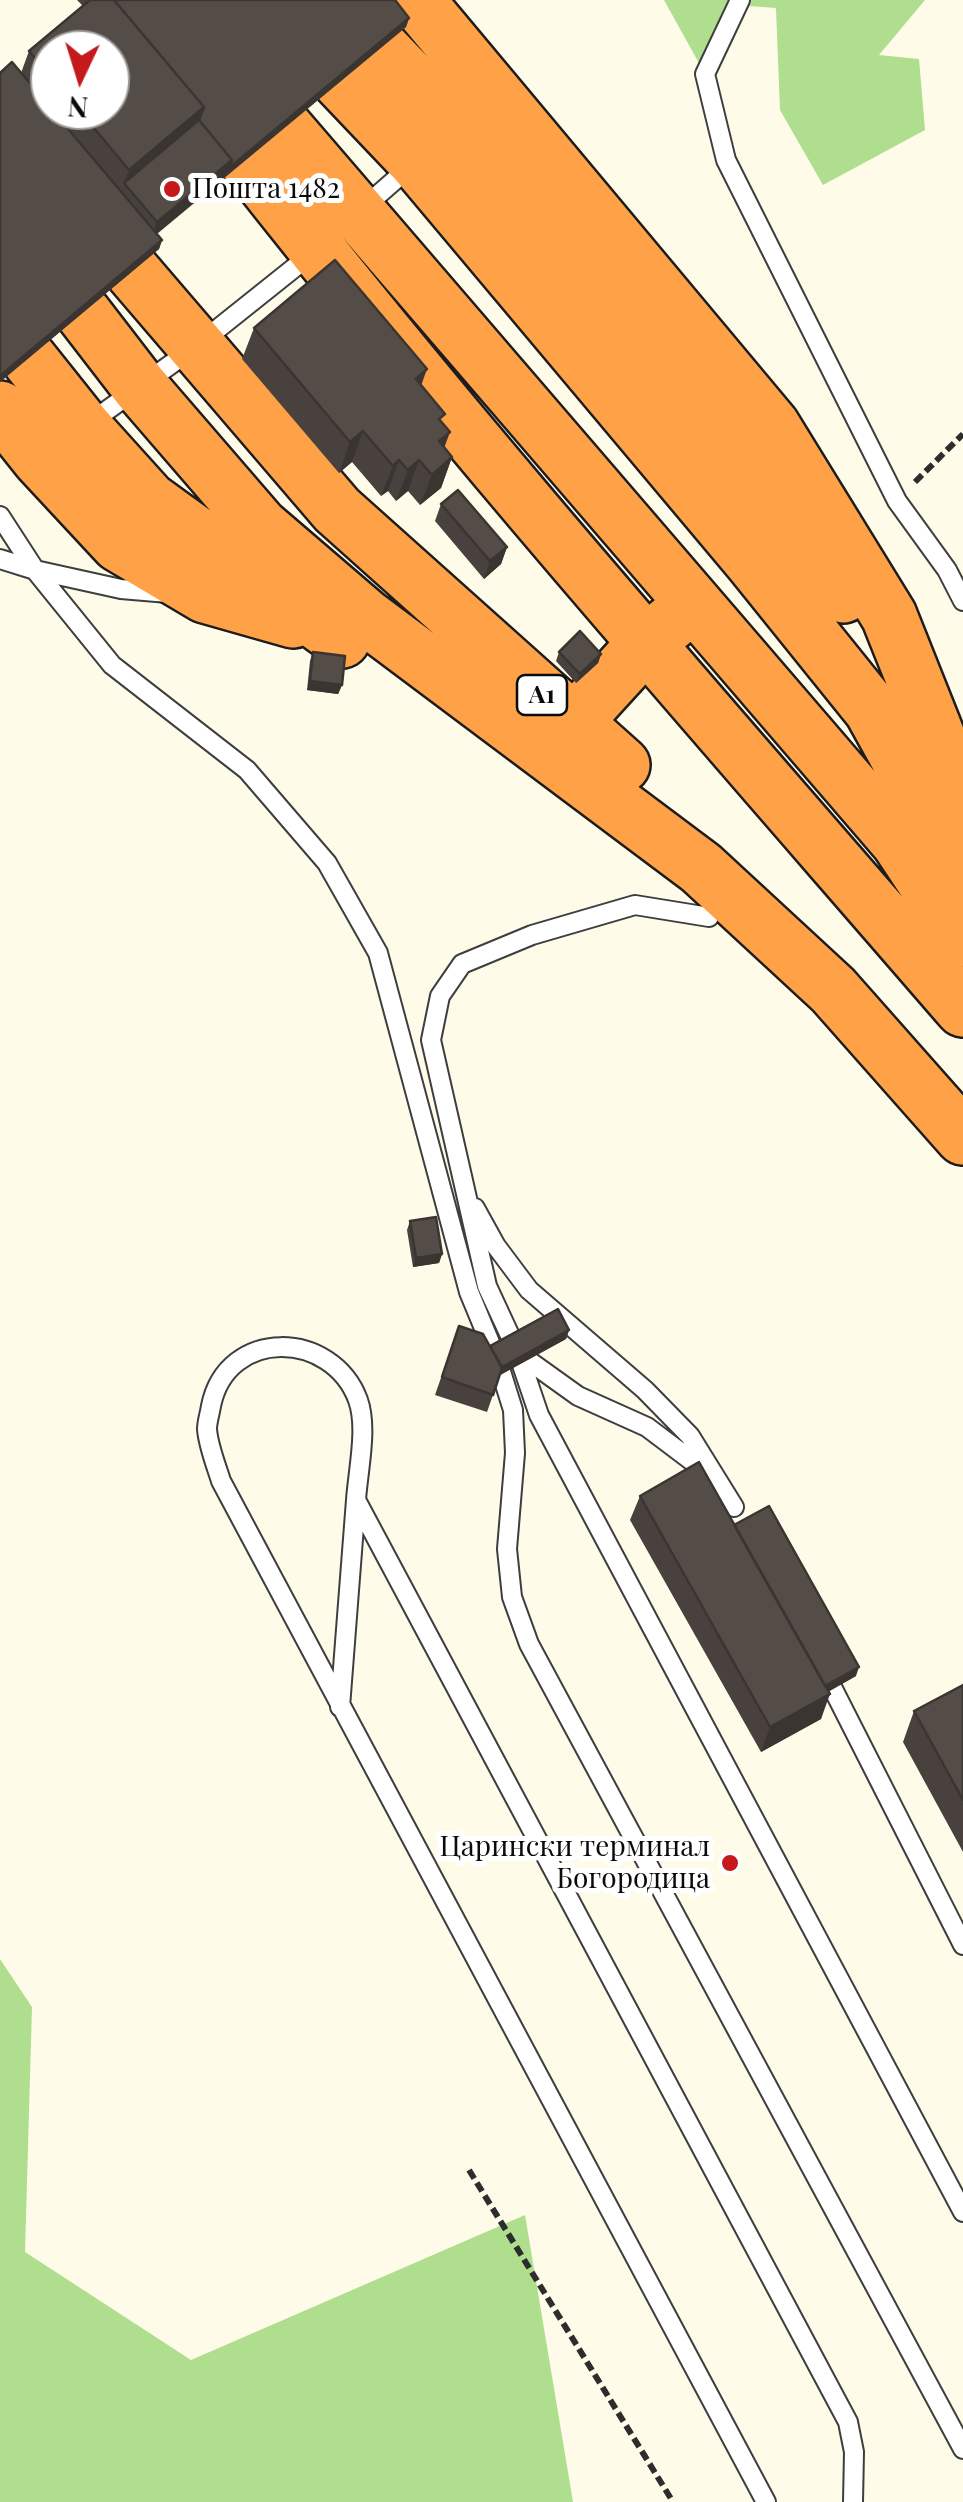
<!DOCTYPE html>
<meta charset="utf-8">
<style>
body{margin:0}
#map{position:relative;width:963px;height:2502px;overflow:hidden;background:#fffbe9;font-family:"Playfair Display",serif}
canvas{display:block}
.north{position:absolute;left:30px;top:30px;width:100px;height:100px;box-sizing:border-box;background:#fff;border:2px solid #9d9d9d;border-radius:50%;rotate:184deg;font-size:28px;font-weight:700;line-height:40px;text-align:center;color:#0b0b0b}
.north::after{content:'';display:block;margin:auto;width:35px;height:45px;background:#c5191c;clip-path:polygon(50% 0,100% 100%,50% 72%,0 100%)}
</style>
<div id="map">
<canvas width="963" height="2502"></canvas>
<div class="north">N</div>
</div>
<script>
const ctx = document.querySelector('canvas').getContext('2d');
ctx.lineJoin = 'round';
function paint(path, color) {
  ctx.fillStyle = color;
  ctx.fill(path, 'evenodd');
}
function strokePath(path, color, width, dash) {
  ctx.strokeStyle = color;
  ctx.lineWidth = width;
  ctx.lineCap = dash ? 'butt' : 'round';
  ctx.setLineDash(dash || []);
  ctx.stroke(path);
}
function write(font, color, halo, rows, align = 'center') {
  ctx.font = font + ' "Playfair Display",serif';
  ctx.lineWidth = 10;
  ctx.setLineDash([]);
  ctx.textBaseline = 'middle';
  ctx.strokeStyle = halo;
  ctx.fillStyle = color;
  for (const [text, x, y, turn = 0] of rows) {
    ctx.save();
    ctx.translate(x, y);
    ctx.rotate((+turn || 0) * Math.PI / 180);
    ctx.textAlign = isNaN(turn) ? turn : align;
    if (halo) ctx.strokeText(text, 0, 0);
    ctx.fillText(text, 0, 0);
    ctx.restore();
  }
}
paint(new Path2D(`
 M 664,0 L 925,0 L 879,55 L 919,59 L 925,130 L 823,185 L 780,110 L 776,8 L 735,5 L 705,74 Z
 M 0,1959 L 32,2007 L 25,2252 L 191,2360 L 525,2215 L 573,2502 L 0,2502 Z`), '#afde8e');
const service = new Path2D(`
 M 740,0 L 705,74 L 726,160 L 897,501 L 947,570 L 963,601
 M 363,208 L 411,166
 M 88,424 L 195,347 L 314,252
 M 0,516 L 35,570 L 121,589 L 168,593
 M 0,559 L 35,570 L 112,665 L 247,770 L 327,863 L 378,953 L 469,1292 L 498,1362 L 513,1410 L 515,1453 L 507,1549 L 512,1597 L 529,1644 L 963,2449
 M 709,917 L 635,905 L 532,935 L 462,964 L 440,996 L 431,1040 L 487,1286 L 518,1353 L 539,1415 L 963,2212
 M 475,1208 L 496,1246 L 529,1290 L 645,1390 L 690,1436 L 734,1507
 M 518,1353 L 578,1396 L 647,1427 L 696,1464 L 708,1478
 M 833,1689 L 963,1945
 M 340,1707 L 356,1500
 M 766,2502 L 221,1481 C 216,1465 208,1445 207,1429 C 207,1422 210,1413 211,1406 C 227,1327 332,1330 358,1400 C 368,1428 358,1470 356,1500 L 848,2422 L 854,2452 L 853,2502`);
const motorway = new Path2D(`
 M 416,0 L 772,426 L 889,616 L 938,739 L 963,817
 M 381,48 L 456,126 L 843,595
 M 340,81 L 416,161 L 752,561 L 872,710 L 963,875
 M 285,128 L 899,842 L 963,939
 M 246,160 C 475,452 721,729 963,1009
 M 133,272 L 337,510 L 622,765
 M 83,313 L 140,387 L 260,526 L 366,617 L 701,868 L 833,990 L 963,1137
 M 29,359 L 84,428 L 149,500 L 342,640
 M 0,409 L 40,459 L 119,544 L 205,595 L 293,620
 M 573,723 L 646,643 L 674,620`);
strokePath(service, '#3e3e3e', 22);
strokePath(motorway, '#1c1c1c', 60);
strokePath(new Path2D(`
 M 915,482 L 963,434
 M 469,2170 L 673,2502`), '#2d2d2d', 6, [10, 5]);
strokePath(service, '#fff', 18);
strokePath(motorway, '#ffa247', 55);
paint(new Path2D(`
 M 77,0 L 395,0 L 409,18 L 406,27 L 157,234 L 162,240 L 159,249 L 0,382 L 0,73 L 12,62 L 21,73 L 29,51 L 83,6 ZM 50,50 L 110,50 L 110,110 L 50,110 Z
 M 254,328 L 421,385 L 442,422 L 444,447 L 452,457 L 441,488 L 420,505 L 408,491 L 396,501 L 388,491 L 381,496 L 352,462 L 339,473 L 242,359 Z
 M 441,504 L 507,547 L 501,564 L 484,579 L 435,521 Z
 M 313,652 L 342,685 L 338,694 L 307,690 L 310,661 Z
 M 559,652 L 601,654 L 598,663 L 576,683 L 556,661 Z
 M 410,1221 L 442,1254 L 439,1263 L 413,1267 L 407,1230 Z
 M 459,1326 L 490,1346 L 569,1330 L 566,1339 L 500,1375 L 487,1412 L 435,1395 Z
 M 640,1496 L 734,1525 L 856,1676 L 828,1692 L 821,1719 L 761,1752 L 630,1520 Z
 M 963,1685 L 963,1852 L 903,1742 L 914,1711 Z`), '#48413d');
paint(new Path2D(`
 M 409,18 L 406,27 L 150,239 L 157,222 Z
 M 204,107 L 193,137 L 124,183 L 129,170 Z
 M 162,240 L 159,249 L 0,382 L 0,376 Z
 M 427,369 L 416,400 L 416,379 Z
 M 363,431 L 352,462 L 339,473 L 350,442 Z
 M 450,432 L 439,462 L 428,472 L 439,441 Z
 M 452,457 L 441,488 L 420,505 L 432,475 Z
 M 399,460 L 388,491 L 381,496 L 393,466 Z
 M 419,460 L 408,491 L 396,501 L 408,470 Z
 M 507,547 L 501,564 L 484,579 L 490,561 Z
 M 601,654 L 598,663 L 576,683 L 580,674 Z
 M 310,681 L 342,685 L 338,694 L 307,690 Z
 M 442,1254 L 439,1263 L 413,1267 L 416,1258 Z
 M 569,1330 L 566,1339 L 493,1379 L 496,1370 Z
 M 859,1667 L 856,1676 L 811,1701 L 814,1692 Z
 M 830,1694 L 821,1719 L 761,1752 L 770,1727 Z`), '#3b3532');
const building = new Path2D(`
 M 90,0 L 114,0 L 204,107 L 129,170 L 79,110 L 110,110 L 110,50 L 50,50 L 50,76 L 29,51 Z
 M 114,0 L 395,0 L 409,18 L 229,168 L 232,160 L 199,120 L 204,107 Z
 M 12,62 L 50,107 L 50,110 L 52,110 L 162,240 L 0,376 L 0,73 Z
 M 199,120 L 232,160 L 157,222 L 124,183 Z
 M 335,260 L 427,369 L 416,379 L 445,414 L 439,419 L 450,432 L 439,441 L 452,457 L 432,475 L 419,460 L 408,470 L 399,460 L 393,466 L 363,431 L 350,442 L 254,328 Z
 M 458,490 L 507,547 L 490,561 L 441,504 Z
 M 580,631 L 601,654 L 580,674 L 559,652 Z
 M 313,652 L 345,656 L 342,685 L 310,681 Z
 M 436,1217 L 442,1254 L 416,1258 L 410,1221 Z
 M 558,1309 L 569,1330 L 502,1367 L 490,1346 Z
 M 459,1326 L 483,1334 L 502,1368 L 493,1395 L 442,1377 Z
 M 699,1462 L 830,1694 L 770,1727 L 640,1496 Z
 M 769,1506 L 859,1667 L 825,1686 L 734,1525 Z
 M 963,1685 L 963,1800 L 914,1711 Z`);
paint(building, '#544c47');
strokePath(building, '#3b3532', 2.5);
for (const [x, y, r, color] of [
 [172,189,10,"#c5191c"],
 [730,1863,10,"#c5191c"]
]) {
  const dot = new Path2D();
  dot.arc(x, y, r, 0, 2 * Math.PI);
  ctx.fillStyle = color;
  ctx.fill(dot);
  strokePath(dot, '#fff', 4);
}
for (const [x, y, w] of [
 [542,695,50]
]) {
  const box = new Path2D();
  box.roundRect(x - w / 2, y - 20, w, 40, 8);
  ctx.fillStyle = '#fff';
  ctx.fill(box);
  strokePath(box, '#0b0b0b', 2.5);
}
write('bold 25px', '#0b0b0b', null, [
 ["A1",542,695]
]);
write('28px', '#0b0b0b', '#fff', [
 ["Пошта 1482",192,189],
 ["Царински терминал",710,1847,"right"],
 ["Богородица",710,1879,"right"]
], 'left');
</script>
